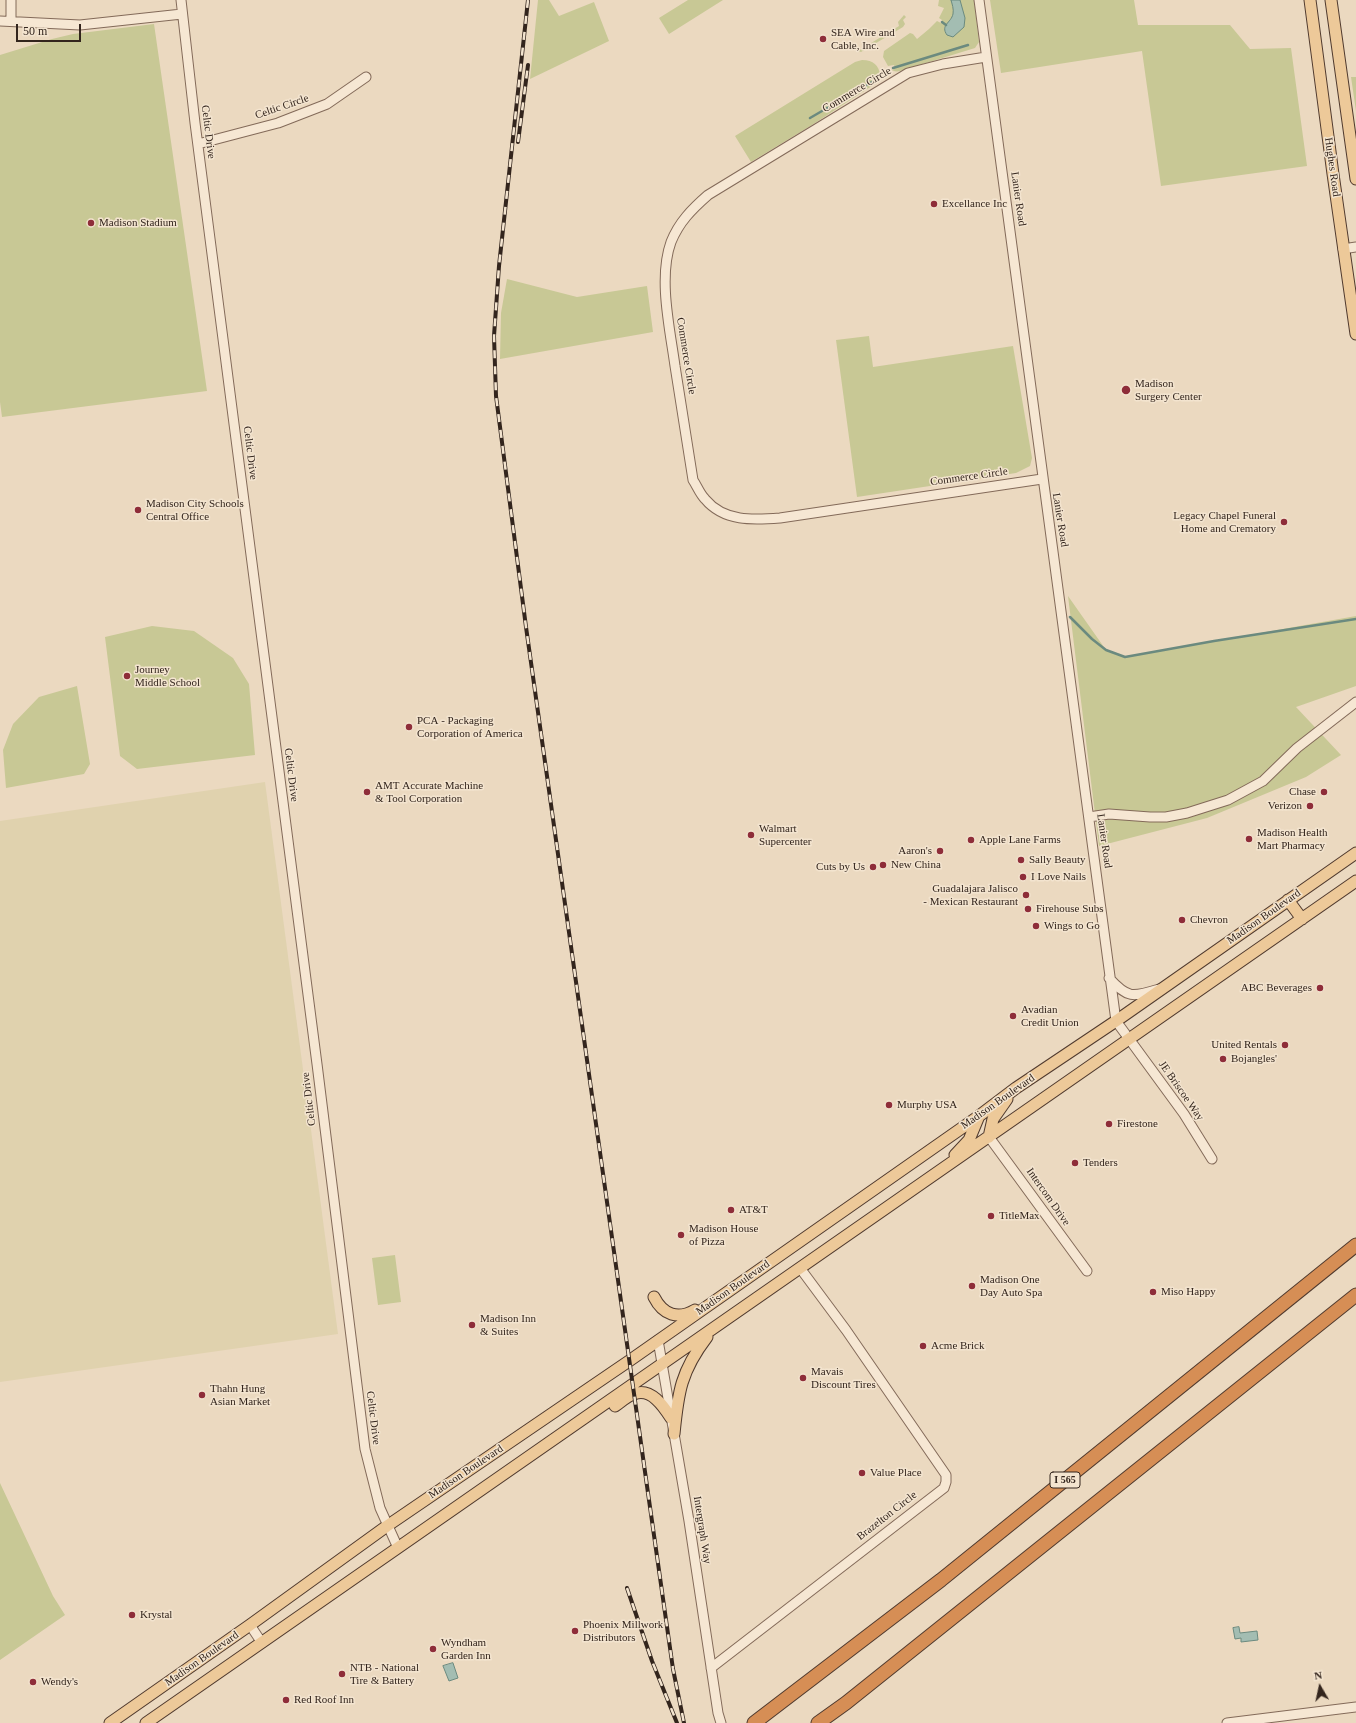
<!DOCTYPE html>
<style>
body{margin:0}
#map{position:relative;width:1356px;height:1723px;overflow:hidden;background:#ebd9c0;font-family:Georgia,serif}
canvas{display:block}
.north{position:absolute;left:1300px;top:1667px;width:40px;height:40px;-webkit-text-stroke:3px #f3e4cf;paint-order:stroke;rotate:351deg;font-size:11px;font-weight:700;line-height:16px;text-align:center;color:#33251d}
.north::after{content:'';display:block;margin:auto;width:14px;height:18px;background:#33251d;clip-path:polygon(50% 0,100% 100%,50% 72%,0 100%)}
.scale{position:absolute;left:16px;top:24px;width:65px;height:18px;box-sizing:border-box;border:2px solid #33251d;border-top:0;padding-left:5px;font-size:12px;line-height:14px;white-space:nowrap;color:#33251d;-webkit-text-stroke:3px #f3e4cf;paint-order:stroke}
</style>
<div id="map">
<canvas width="1356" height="1723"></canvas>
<div class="north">N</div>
<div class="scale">50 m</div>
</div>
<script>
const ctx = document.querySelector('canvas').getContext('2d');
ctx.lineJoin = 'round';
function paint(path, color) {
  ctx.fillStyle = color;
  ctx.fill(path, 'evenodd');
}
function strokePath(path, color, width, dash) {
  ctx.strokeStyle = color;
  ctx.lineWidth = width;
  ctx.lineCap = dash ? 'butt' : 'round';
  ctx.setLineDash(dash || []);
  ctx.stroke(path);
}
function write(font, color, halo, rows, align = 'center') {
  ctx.font = font + ' Georgia,serif';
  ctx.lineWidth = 3;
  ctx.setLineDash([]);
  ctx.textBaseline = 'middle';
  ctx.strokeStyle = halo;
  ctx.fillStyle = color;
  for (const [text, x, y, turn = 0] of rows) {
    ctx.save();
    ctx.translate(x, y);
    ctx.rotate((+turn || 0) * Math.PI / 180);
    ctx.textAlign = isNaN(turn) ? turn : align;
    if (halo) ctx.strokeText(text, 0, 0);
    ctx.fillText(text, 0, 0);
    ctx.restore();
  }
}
paint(new Path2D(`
 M 265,782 L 338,1334 L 0,1382 L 0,821 Z`), '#e0d2ae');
paint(new Path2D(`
 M 538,0 L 549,0 L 559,16 L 594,2 L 609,41 L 530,79 Z
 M 688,0 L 723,0 L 669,34 L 659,18 Z
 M 939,0 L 974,0 L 979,42 L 975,48 L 900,71 C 896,72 892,71 889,68 L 893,70 L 895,68 L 894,65 L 888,66 L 883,57 L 884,51 L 910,33 L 913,34 L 917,39 L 929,29 L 937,21 L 941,23 L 942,20 L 939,18 L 944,8 L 938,6 Z
 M 990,0 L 1134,0 L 1138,25 L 1230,25 L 1250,49 L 1291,48 L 1307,166 L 1161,186 L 1142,51 L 1001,73 Z
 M 904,15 L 906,17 L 903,20 L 905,24 L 903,27 L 861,52 L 858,51 L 899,26 L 898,22 Z
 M 154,24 L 207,391 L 2,417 L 0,402 L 0,55 L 52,39 L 73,34 Z
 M 862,60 C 874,60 878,65 881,76 L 878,82 L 812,125 L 751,162 L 735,136 L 855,62 Z
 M 1351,77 L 1356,77 L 1356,111 Z
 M 507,279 L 577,297 L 647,286 L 653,332 L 500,359 L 501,313 Z
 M 869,336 L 873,367 L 1013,346 L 1032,458 L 1030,466 L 1016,473 L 857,497 L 836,340 Z
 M 1068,596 L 1106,650 L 1125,657 L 1356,616 L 1356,686 L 1296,707 L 1341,755 L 1306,777 L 1207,818 L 1099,846 Z
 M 152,626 L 194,631 L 233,658 L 249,684 L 255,755 L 137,769 L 120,756 L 105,637 Z
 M 77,686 L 90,764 L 84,774 L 6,788 L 3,750 L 13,724 L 39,697 Z
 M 395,1255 L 401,1302 L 378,1305 L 372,1258 Z
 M 0,1483 L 53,1596 L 65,1615 L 0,1660 Z`), '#c8c895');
const water = new Path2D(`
 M 951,0 L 960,0 L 965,18 L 964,27 L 953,37 L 947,35 C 940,25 951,23 953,14 C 954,9 952,4 951,0 Z
 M 1239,1627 L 1240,1633 L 1257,1631 L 1258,1640 L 1241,1642 L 1241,1638 L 1235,1639 L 1233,1628 Z
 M 453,1663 L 458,1678 L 449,1681 L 443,1666 Z`);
paint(water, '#a3bdb2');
strokePath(water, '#6b8a7f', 1);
strokePath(new Path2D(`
 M 942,22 L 946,25
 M 893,68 L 968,45
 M 810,118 L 877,79
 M 1070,617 L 1092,639 L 1106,650 L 1125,657 L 1214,641 L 1356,619`), '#6b8a7f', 2.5);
const minor = new Path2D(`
 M 11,0 L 11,20
 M 181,0 L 195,123 L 317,1064 L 365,1449 L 380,1508 L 398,1548
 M 979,0 L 1116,1021 L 1184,1114 L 1212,1159
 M 0,21 L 80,25 L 182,14
 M 986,57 L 943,64 L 908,73 L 708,195 C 692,209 679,222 671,242 C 658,278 670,329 675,366 C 681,404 687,442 693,480 C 697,486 700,494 705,499 C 724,522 753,520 780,518 L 1042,479
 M 198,144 L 278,123 L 327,104 L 366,77
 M 1343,249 L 1356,247
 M 1089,817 L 1109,814 L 1150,817 L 1166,817 L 1187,813 L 1228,800 L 1263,781 L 1297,748 L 1356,702
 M 1109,978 C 1128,999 1133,997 1159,989
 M 989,1137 L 1087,1271
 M 658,1340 L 689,1521 L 718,1713 L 721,1723
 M 250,1625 L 262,1643
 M 711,1668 L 944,1488 L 946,1482 L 946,1475 L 846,1330 L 800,1268
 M 1227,1723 L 1356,1707`);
const major = new Path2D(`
 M 1310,0 L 1333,174 L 1356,334
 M 1331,0 L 1356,179
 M 1288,900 L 1302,919
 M 989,1137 L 993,1119 L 1007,1099
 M 955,1155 L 969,1140 L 979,1116
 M 654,1297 C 663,1315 678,1320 695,1310
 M 615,1406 C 621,1402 627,1396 634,1394 C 651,1387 664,1407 671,1418
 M 674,1434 C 678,1392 681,1371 707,1337
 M 110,1723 L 250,1625 L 387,1526 L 629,1361 L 979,1116 L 1016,1088 L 1116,1021 L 1356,853
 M 146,1723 L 1356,881`);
const highway = new Path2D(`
 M 754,1723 L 941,1580 L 1356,1245
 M 818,1723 L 846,1703 L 1356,1295`);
strokePath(minor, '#836a59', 11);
strokePath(major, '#503a2e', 13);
strokePath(highway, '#503a2e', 15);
strokePath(minor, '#f6e7d3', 9);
strokePath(major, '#edc999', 11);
strokePath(highway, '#d68e55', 13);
const rail = new Path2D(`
 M 528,0 L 499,266 L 494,336 L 496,396 L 526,627 L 648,1493 L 673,1669 L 684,1723
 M 518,142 L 528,65
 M 627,1588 L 652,1661 L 677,1723`);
strokePath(rail, '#33251d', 4);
strokePath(rail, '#f3e4cf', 2.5, [8]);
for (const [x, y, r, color] of [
 [823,39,4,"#8e2d39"],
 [934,204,4,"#8e2d39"],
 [91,223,4,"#8e2d39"],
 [1126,390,5,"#8e2d39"],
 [138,510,4,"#8e2d39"],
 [1284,522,4,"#8e2d39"],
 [127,676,4,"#8e2d39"],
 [409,727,4,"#8e2d39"],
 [367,792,4,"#8e2d39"],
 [1324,792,4,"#8e2d39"],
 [1310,806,4,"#8e2d39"],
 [751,835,4,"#8e2d39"],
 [1249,839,4,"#8e2d39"],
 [971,840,4,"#8e2d39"],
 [940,851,4,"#8e2d39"],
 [1021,860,4,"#8e2d39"],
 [883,865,4,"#8e2d39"],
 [873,867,4,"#8e2d39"],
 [1023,877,4,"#8e2d39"],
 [1026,895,4,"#8e2d39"],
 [1028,909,4,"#8e2d39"],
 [1182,920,4,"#8e2d39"],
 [1036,926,4,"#8e2d39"],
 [1320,988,4,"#8e2d39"],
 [1013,1016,4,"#8e2d39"],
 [1285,1045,4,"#8e2d39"],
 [1223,1059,4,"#8e2d39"],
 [889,1105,4,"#8e2d39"],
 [1109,1124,4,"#8e2d39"],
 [1075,1163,4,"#8e2d39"],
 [731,1210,4,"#8e2d39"],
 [991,1216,4,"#8e2d39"],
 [681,1235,4,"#8e2d39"],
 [972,1286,4,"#8e2d39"],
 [1153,1292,4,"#8e2d39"],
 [472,1325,4,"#8e2d39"],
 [923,1346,4,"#8e2d39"],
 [803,1378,4,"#8e2d39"],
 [202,1395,4,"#8e2d39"],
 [862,1473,4,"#8e2d39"],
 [132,1615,4,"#8e2d39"],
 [575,1631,4,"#8e2d39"],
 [433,1649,4,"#8e2d39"],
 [342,1674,4,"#8e2d39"],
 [33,1682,4,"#8e2d39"],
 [286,1700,4,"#8e2d39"]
]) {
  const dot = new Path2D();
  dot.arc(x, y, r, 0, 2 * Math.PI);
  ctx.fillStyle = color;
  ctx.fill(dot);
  strokePath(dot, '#f3e4cf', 1.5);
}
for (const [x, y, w] of [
 [1065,1480,30]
]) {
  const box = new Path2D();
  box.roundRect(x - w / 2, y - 8, w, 16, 3);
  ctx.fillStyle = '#f3e4cf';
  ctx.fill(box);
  strokePath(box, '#33251d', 1);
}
write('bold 10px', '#33251d', null, [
 ["I 565",1065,1480]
]);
write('11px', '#33251d', '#f3e4cf', [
 ["SEA Wire and",831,33],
 ["Cable, Inc.",831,46],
 ["Excellance Inc",942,204],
 ["Madison Stadium",99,223],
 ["Madison",1135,384],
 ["Surgery Center",1135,397],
 ["Madison City Schools",146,504],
 ["Central Office",146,517],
 ["Legacy Chapel Funeral",1276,516,"right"],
 ["Home and Crematory",1276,529,"right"],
 ["Journey",135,670],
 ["Middle School",135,683],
 ["PCA - Packaging",417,721],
 ["Corporation of America",417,734],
 ["AMT Accurate Machine",375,786],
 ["& Tool Corporation",375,799],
 ["Chase",1316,792,"right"],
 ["Verizon",1302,806,"right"],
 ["Walmart",759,829],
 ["Supercenter",759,842],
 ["Madison Health",1257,833],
 ["Mart Pharmacy",1257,846],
 ["Apple Lane Farms",979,840],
 ["Aaron's",932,851,"right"],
 ["Sally Beauty",1029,860],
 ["New China",891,865],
 ["Cuts by Us",865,867,"right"],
 ["I Love Nails",1031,877],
 ["Guadalajara Jalisco",1018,889,"right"],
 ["- Mexican Restaurant",1018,902,"right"],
 ["Firehouse Subs",1036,909],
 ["Chevron",1190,920],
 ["Wings to Go",1044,926],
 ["ABC Beverages",1312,988,"right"],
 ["Avadian",1021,1010],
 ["Credit Union",1021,1023],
 ["United Rentals",1277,1045,"right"],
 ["Bojangles'",1231,1059],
 ["Murphy USA",897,1105],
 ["Firestone",1117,1124],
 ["Tenders",1083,1163],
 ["AT&T",739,1210],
 ["TitleMax",999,1216],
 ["Madison House",689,1229],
 ["of Pizza",689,1242],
 ["Madison One",980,1280],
 ["Day Auto Spa",980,1293],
 ["Miso Happy",1161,1292],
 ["Madison Inn",480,1319],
 ["& Suites",480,1332],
 ["Acme Brick",931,1346],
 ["Mavais",811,1372],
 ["Discount Tires",811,1385],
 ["Thahn Hung",210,1389],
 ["Asian Market",210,1402],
 ["Value Place",870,1473],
 ["Krystal",140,1615],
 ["Phoenix Millwork",583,1625],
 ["Distributors",583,1638],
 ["Wyndham",441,1643],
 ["Garden Inn",441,1656],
 ["NTB - National",350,1668],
 ["Tire & Battery",350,1681],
 ["Wendy's",41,1682],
 ["Red Roof Inn",294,1700]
], 'left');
write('11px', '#33251d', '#f3e4cf', [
 ["Commerce Circle",857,90,-31],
 ["Celtic Circle",282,107,-19],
 ["Celtic Drive",208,132,83],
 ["Hughes Road",1332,167,82],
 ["Lanier Road",1018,199,82],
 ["Commerce Circle",686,356,81],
 ["Celtic Drive",250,453,83],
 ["Commerce Circle",969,477,-8],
 ["Lanier Road",1060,520,81],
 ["Celtic Drive",291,775,83],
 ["Lanier Road",1104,841,82],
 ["Madison Boulevard",1264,917,-35],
 ["JE Briscoe Way",1181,1091,55],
 ["Celtic Drive",309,1099,-97],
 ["Madison Boulevard",998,1102,-35],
 ["Intercom Drive",1048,1197,55],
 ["Madison Boulevard",733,1288,-35],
 ["Celtic Drive",373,1418,83],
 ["Madison Boulevard",466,1472,-34],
 ["Brazelton Circle",887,1516,-38],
 ["Intergraph Way",702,1530,81],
 ["Madison Boulevard",202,1659,-35]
]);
</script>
